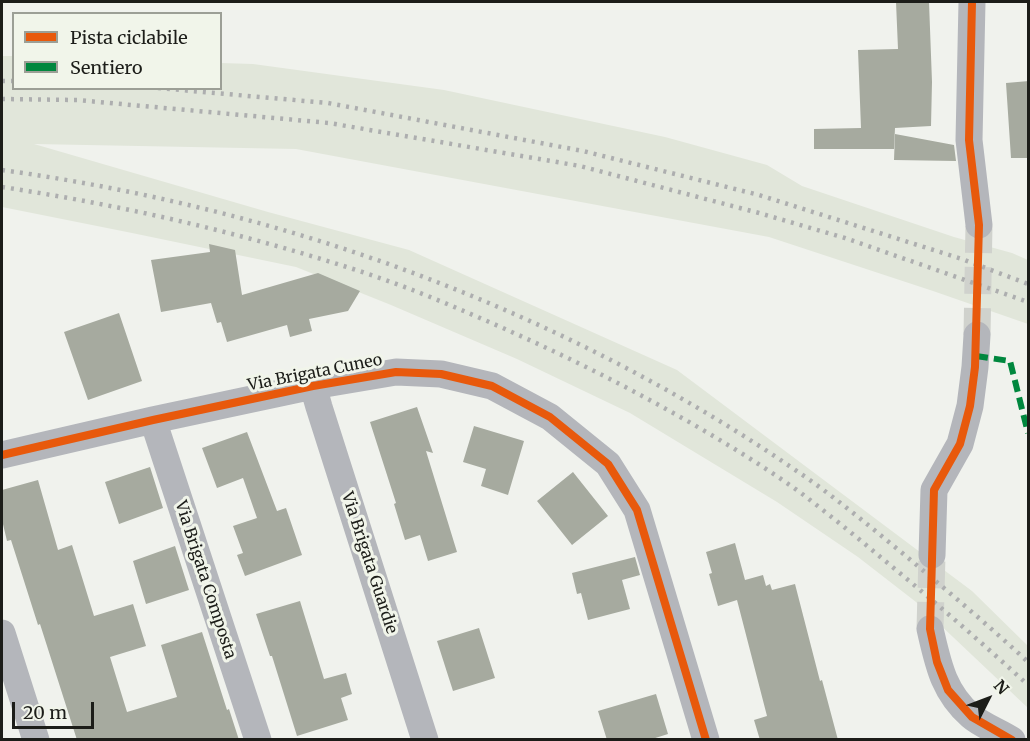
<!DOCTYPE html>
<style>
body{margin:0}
#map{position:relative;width:1030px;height:741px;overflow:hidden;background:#f0f2ed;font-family:Merriweather,serif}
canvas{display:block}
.frame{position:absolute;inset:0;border:3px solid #1c1d19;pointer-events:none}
.legend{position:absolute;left:12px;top:12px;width:210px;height:78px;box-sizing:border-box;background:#f1f5ea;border:2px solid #9c9f96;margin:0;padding:8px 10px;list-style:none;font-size:18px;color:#1c1d19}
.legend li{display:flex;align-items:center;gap:12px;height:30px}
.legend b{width:30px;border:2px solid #9c9f96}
.north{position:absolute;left:958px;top:669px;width:60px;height:60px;-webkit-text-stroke:4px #f1f5ea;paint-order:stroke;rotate:48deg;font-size:16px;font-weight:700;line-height:24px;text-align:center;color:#1c1d19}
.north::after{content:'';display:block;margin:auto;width:21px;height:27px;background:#1c1d19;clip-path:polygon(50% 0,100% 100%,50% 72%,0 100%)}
.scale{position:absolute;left:12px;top:702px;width:82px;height:27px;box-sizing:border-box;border:3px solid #1c1d19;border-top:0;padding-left:8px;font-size:18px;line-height:21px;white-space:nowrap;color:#1c1d19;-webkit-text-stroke:4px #f1f5ea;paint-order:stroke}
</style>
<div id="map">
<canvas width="1030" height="741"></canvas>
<div class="frame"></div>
<ul class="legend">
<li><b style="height:8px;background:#e8590c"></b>Pista ciclabile</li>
<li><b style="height:8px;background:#00873e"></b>Sentiero</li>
</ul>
<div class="north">N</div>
<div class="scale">20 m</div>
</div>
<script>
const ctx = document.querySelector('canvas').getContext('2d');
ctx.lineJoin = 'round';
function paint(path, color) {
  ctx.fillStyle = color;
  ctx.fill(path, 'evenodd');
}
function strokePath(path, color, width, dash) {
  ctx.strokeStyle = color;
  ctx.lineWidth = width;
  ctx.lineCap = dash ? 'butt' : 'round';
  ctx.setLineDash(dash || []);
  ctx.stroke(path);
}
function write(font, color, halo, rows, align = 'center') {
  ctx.font = font + ' Merriweather,serif';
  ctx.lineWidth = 6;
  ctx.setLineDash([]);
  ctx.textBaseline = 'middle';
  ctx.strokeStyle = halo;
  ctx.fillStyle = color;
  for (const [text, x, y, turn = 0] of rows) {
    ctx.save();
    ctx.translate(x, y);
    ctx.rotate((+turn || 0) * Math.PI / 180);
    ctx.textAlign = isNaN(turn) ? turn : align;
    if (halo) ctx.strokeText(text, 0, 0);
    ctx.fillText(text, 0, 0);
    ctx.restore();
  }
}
paint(new Path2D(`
 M 2,56 L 13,56 L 14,88 L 220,88 L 221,63 L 253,64 L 444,90 L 665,137 L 767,165 L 802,186 L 954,237 L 1012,253 L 1028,260 L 1028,324 L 933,291 L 769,237 L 296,149 L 34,144 L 268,212 L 409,250 L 677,370 L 972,591 L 1028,646 L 1028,708 L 916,602 L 858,557 L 777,502 L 630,413 L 517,359 L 391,305 L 296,267 L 132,233 L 2,207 Z`), '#e1e6da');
paint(new Path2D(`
 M 896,2 L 929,2 L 932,82 L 931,126 L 895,128 L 894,149 L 814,149 L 814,129 L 861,128 L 858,50 L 898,49 Z
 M 1029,81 L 1029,158 L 1011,158 L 1006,83 Z
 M 895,134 L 954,145 L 956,161 L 894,160 Z
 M 209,244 L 235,250 L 242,295 L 318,273 L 360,291 L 348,311 L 309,319 L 312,331 L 290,337 L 287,325 L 227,342 L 221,322 L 217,323 L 211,303 L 161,312 L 151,260 L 210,252 Z
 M 119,313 L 142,381 L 88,400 L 64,332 Z
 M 417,407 L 433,453 L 426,451 L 457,552 L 428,561 L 420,535 L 405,540 L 394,504 L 396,503 L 370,422 Z
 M 474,426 L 524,441 L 508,495 L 481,486 L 486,469 L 463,462 Z
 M 247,432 L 277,511 L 286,508 L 302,555 L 245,576 L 237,555 L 243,553 L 233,526 L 257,518 L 243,478 L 217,488 L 202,448 Z
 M 150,467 L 163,508 L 119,524 L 105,482 Z
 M 573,472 L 608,516 L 572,545 L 537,501 Z
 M 38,480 L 58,550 L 72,545 L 94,616 L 133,604 L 146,646 L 110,657 L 127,712 L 177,697 L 161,645 L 202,632 L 227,710 L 229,709 L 239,740 L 77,740 L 40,624 L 38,625 L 11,540 L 7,541 L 2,520 L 2,490 Z
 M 735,543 L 745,580 L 763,575 L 766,586 L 770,584 L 772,590 L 795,584 L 820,681 L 822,680 L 838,740 L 760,740 L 754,720 L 767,716 L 737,600 L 718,606 L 709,574 L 712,573 L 706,552 Z
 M 175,546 L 189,590 L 146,604 L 133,561 Z
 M 635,557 L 640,575 L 622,580 L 630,609 L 588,620 L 581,593 L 577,594 L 572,573 Z
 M 300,601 L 324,679 L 346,673 L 352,694 L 341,698 L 348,720 L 297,736 L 272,656 L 270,656 L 256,614 Z
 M 479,628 L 495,678 L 453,691 L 437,641 Z
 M 656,694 L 668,734 L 649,740 L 607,740 L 598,711 Z`), '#a6aa9f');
strokePath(new Path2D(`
 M 977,335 L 979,225
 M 930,629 L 932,555`), '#d0d2cd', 27, [27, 14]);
strokePath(new Path2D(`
 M 972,2 L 969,140 L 979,225
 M 313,386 L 319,407 L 425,740
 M 153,420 L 258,740
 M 2,455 L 153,420 L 313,386 L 396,372 L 441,374 L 492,386 L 550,417 L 608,464 L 637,510 L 706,740
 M 932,555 L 934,490 L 960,444 L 970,406 L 975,367 L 977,335
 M 930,629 C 938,663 943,692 971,716 C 981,725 1000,732 1012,740
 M 2,633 L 36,740`), '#b4b6bb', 27);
strokePath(new Path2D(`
 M 2,81 L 14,81
 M 158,88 L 328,103 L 583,151 L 759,195 L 962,259 L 1028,284
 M 2,99 L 77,100 L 329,123 L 580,166 L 759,213 L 845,238 L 1028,302
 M 2,170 C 291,210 575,314 814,483 C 844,505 872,528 901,552 C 944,588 987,624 1028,662
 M 2,187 C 121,205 238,232 353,269 C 394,282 434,298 473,315 C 536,342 597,371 657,404 C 706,431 755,460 801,493 C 827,513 853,534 878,555 C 929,597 979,640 1028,685`), '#adaeaf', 4.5, [3, 6]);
strokePath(new Path2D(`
 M 976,356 L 1010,361 L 1028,433`), '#00873e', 6, [12, 6]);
strokePath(new Path2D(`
 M 972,2 L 969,140 L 979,225 L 975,367 L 970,406 L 960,444 L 934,490 L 930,629 L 937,662 L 948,690 L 972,717 L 1012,740
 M 2,455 L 153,420 L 313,386 L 396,372 L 441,374 L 492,386 L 550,417 L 608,464 L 637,510 L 706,740`), '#e8590c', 8);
write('16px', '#1c1d19', '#f1f5ea', [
 ["Via Brigata Cuneo",315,373,-11],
 ["Via Brigata Guardie",369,563,72],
 ["Via Brigata Composta",205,580,72]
]);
</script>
